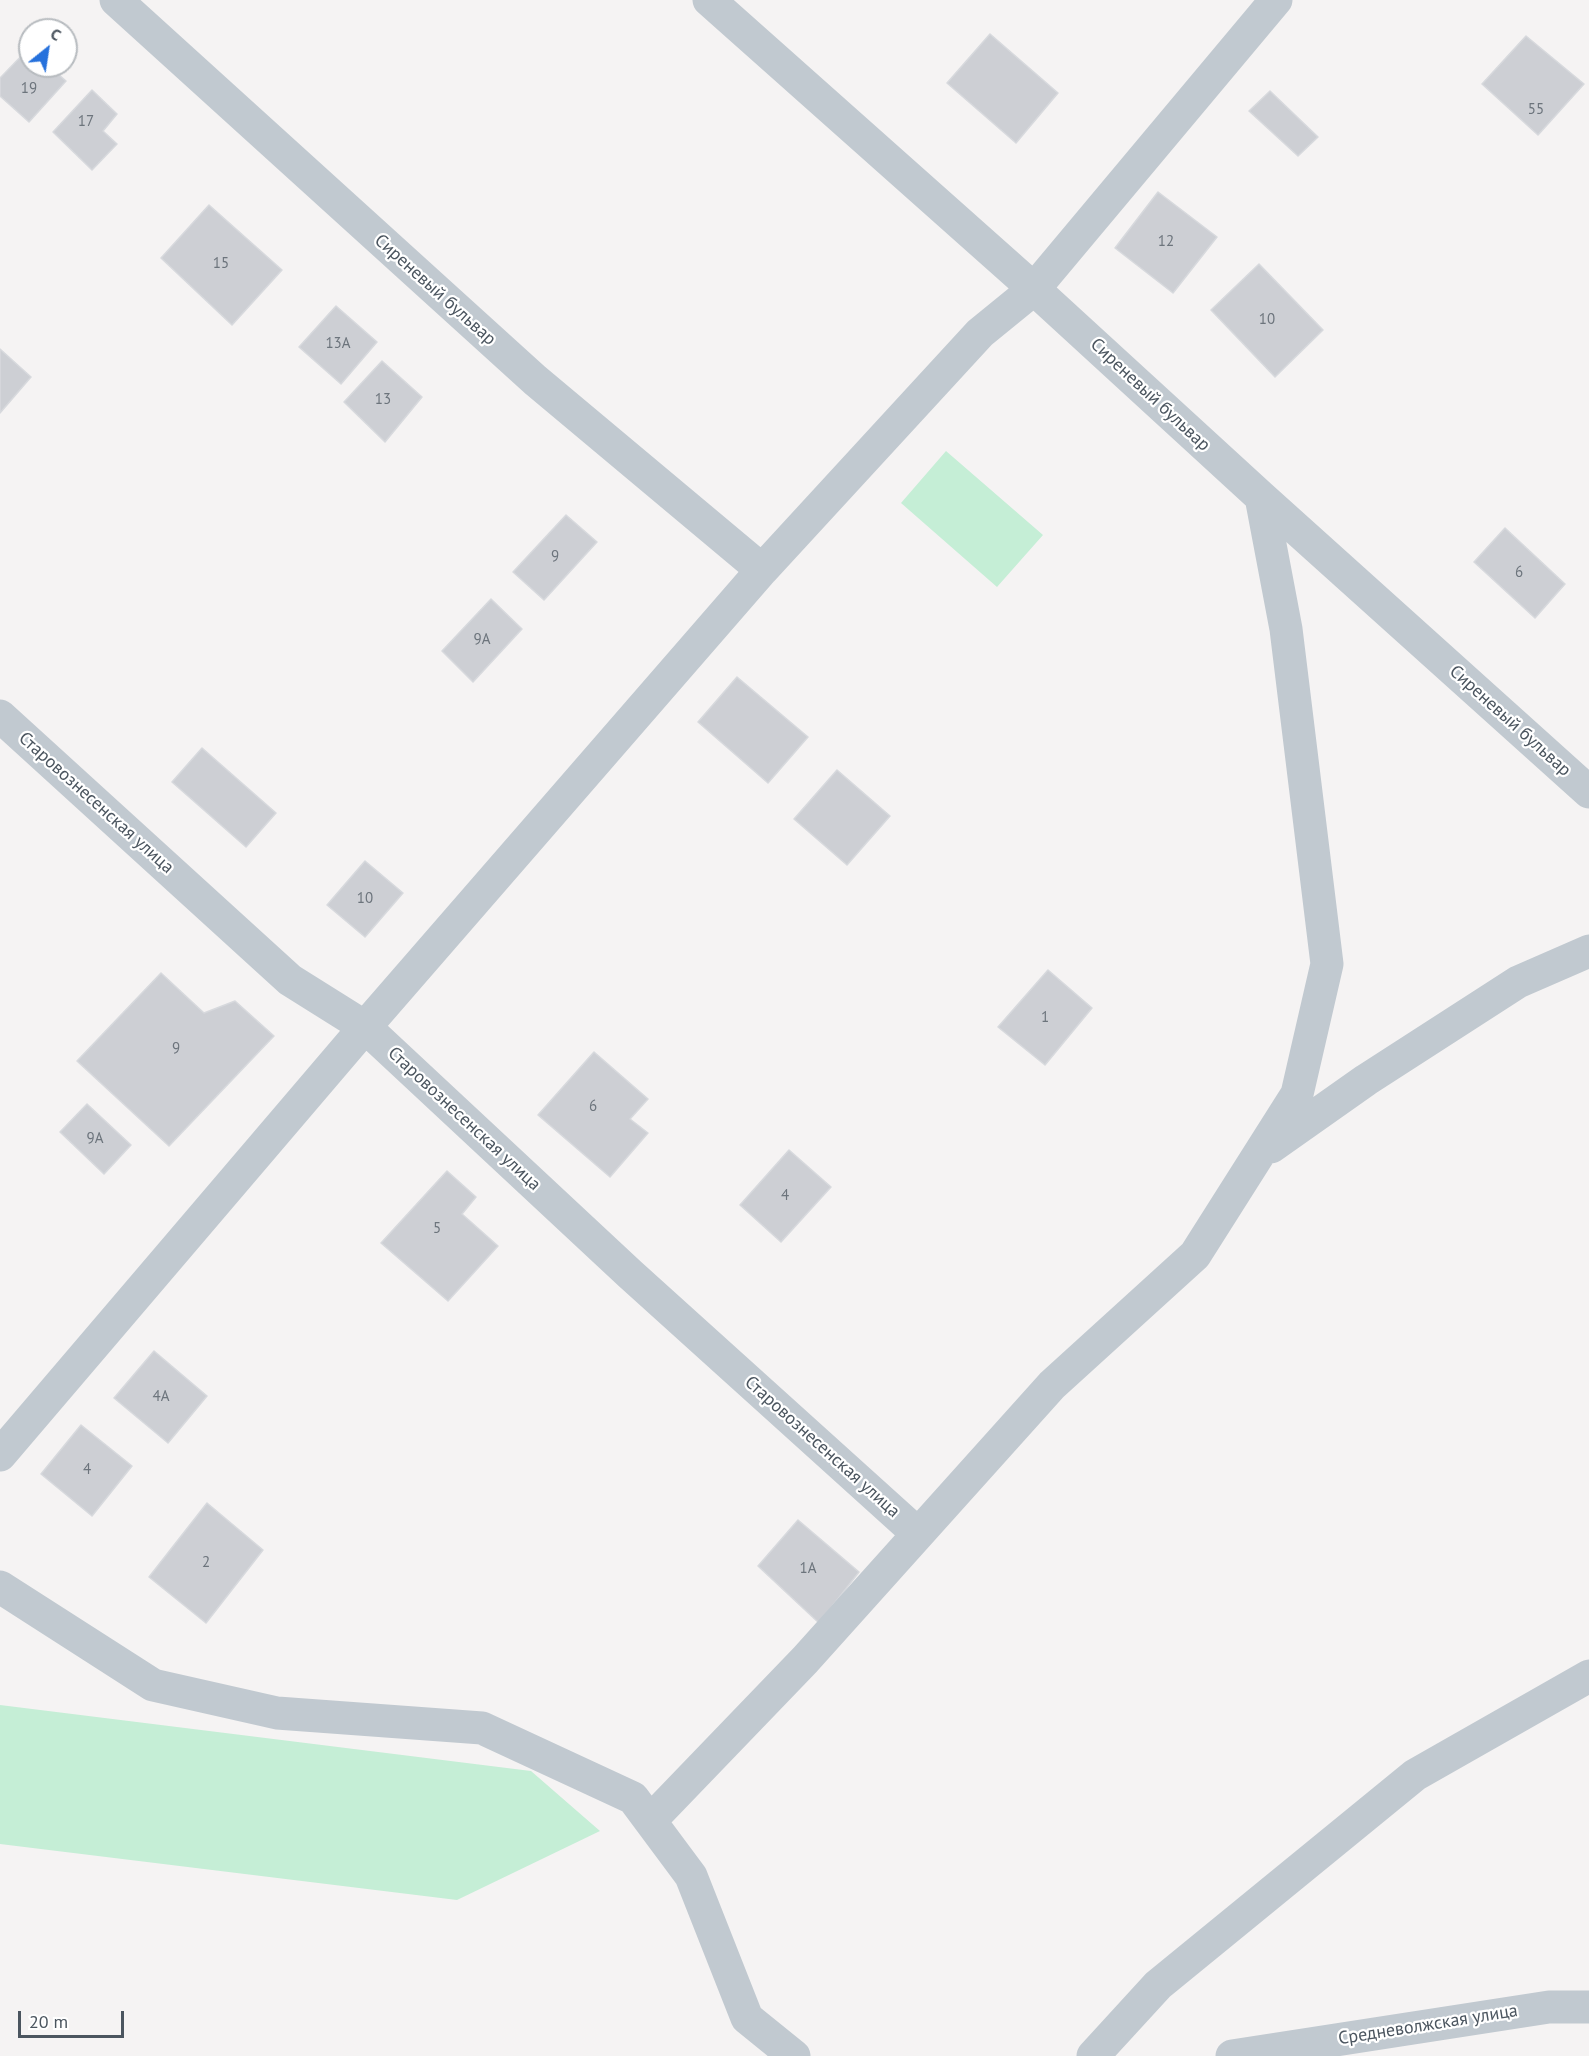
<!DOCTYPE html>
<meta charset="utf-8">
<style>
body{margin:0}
#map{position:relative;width:1589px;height:2056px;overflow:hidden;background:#f5f3f3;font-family:"PT Sans",sans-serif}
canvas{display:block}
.north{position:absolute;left:18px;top:18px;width:60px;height:60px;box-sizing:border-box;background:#fff;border:2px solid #b7bbbf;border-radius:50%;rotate:30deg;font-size:16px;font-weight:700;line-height:24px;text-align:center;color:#4b555f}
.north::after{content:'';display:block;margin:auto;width:21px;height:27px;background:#2671dc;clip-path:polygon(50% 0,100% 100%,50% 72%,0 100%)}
.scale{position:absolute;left:18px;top:2011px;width:106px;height:27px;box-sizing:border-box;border:3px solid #4b555f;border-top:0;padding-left:8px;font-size:18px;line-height:21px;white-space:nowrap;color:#4b555f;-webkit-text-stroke:4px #fff;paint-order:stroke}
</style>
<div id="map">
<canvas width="1589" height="2056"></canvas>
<div class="north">С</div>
<div class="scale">20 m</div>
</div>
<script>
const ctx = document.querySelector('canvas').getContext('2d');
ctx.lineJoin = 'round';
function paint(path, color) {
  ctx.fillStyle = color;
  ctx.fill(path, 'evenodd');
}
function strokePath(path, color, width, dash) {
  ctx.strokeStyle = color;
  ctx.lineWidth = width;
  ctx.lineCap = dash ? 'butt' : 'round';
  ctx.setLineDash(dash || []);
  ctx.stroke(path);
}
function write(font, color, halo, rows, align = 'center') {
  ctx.font = font + ' "PT Sans",sans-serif';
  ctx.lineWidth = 4.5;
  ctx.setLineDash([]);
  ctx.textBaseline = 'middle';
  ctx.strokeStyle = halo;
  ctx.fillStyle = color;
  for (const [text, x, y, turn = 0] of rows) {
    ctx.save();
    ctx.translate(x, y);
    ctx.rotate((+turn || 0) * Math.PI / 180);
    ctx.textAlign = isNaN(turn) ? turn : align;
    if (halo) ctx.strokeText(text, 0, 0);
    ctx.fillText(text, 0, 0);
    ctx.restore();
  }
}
paint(new Path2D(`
 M 946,451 L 1043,535 L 997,587 L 901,503 Z
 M 0,1705 L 531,1771 L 600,1831 L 457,1900 L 0,1844 Z`), '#c5eed6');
const building = new Path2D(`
 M 990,34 L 1058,93 L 1016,143 L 947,83 Z
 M 1526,36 L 1584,84 L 1538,135 L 1482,84 Z
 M 29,48 L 30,66 L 49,66 L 66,81 L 29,122 L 0,96 L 0,78 Z
 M 92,90 L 117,114 L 103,131 L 117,144 L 92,170 L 53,132 Z
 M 1270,91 L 1318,137 L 1298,156 L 1249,111 Z
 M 1158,192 L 1217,237 L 1173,293 L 1115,248 Z
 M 209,205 L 282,270 L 232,325 L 161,258 Z
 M 1259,264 L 1323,330 L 1275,377 L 1211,310 Z
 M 336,306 L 377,342 L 341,384 L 299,347 Z
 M 0,349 L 31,377 L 0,413 Z
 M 382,361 L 422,397 L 385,442 L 344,402 Z
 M 566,515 L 597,542 L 544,600 L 513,572 Z
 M 1505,528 L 1565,584 L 1535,618 L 1474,562 Z
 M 491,599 L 522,629 L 473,682 L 442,651 Z
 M 737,677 L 808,737 L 768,783 L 698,722 Z
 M 202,748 L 276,813 L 246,847 L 172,782 Z
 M 837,770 L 890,816 L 847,865 L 794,819 Z
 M 365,861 L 403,893 L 365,937 L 327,905 Z
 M 1048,970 L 1092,1008 L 1045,1065 L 998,1027 Z
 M 161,973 L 204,1013 L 235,1001 L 274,1036 L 169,1146 L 77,1061 Z
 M 594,1052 L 648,1099 L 630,1119 L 648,1133 L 610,1177 L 538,1115 Z
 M 87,1104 L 131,1145 L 104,1174 L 60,1132 Z
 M 789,1150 L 831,1187 L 781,1242 L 740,1205 Z
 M 447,1171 L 476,1197 L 462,1214 L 498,1246 L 448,1301 L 381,1243 Z
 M 154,1351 L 207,1396 L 168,1443 L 114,1398 Z
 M 81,1425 L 132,1466 L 92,1516 L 41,1474 Z
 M 207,1503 L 263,1550 L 206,1623 L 149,1577 Z
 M 798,1520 L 859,1572 L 819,1623 L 758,1566 Z`);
paint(building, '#cdcfd4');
strokePath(building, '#d7d9dd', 1.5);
strokePath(new Path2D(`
 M 116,0 L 535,380 L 762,570
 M 709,0 L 1034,289 L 1261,497 L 1589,792
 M 0,716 L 290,980 L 365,1027 L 630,1274 L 918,1534
 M 1271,1147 L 1366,1080 L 1518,982 L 1589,951
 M 0,1455 L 365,1027 L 762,570 L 980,333 L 1034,289 L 1276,0
 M 0,1587 L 153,1685 L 277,1713 L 482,1728 L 633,1798 L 691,1876 L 747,2018 L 794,2056
 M 650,1821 L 805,1660 L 1052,1385 L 1195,1255 L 1297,1094 L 1327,964 L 1286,629 L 1261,497
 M 1093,2056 L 1158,1985 L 1415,1775 L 1589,1676
 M 1232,2056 L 1549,2007 L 1589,2007`), '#c1c9d0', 33);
write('15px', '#6c747c', null, [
 ["19",29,89],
 ["55",1536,110],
 ["17",86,122],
 ["12",1166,242],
 ["15",221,264],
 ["10",1267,320],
 ["13А",338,344],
 ["13",383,400],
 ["9",555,557],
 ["6",1519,573],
 ["9А",482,640],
 ["10",365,899],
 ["1",1045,1018],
 ["9",176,1049],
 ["6",593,1107],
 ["9А",95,1139],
 ["4",785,1196],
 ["5",437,1229],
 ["4А",161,1397],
 ["4",87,1470],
 ["2",206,1563],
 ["1А",808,1569]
]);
write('18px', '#4b555f', '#fff', [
 ["Сиреневый бульвар",435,290,42],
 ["Сиреневый бульвар",1150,395,43],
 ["Сиреневый бульвар",1510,721,42],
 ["Старовознесенская улица",96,803,42],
 ["Старовознесенская улица",464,1119,43],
 ["Старовознесенская улица",822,1447,42],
 ["Средневолжская улица",1428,2025,-9]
]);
</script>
